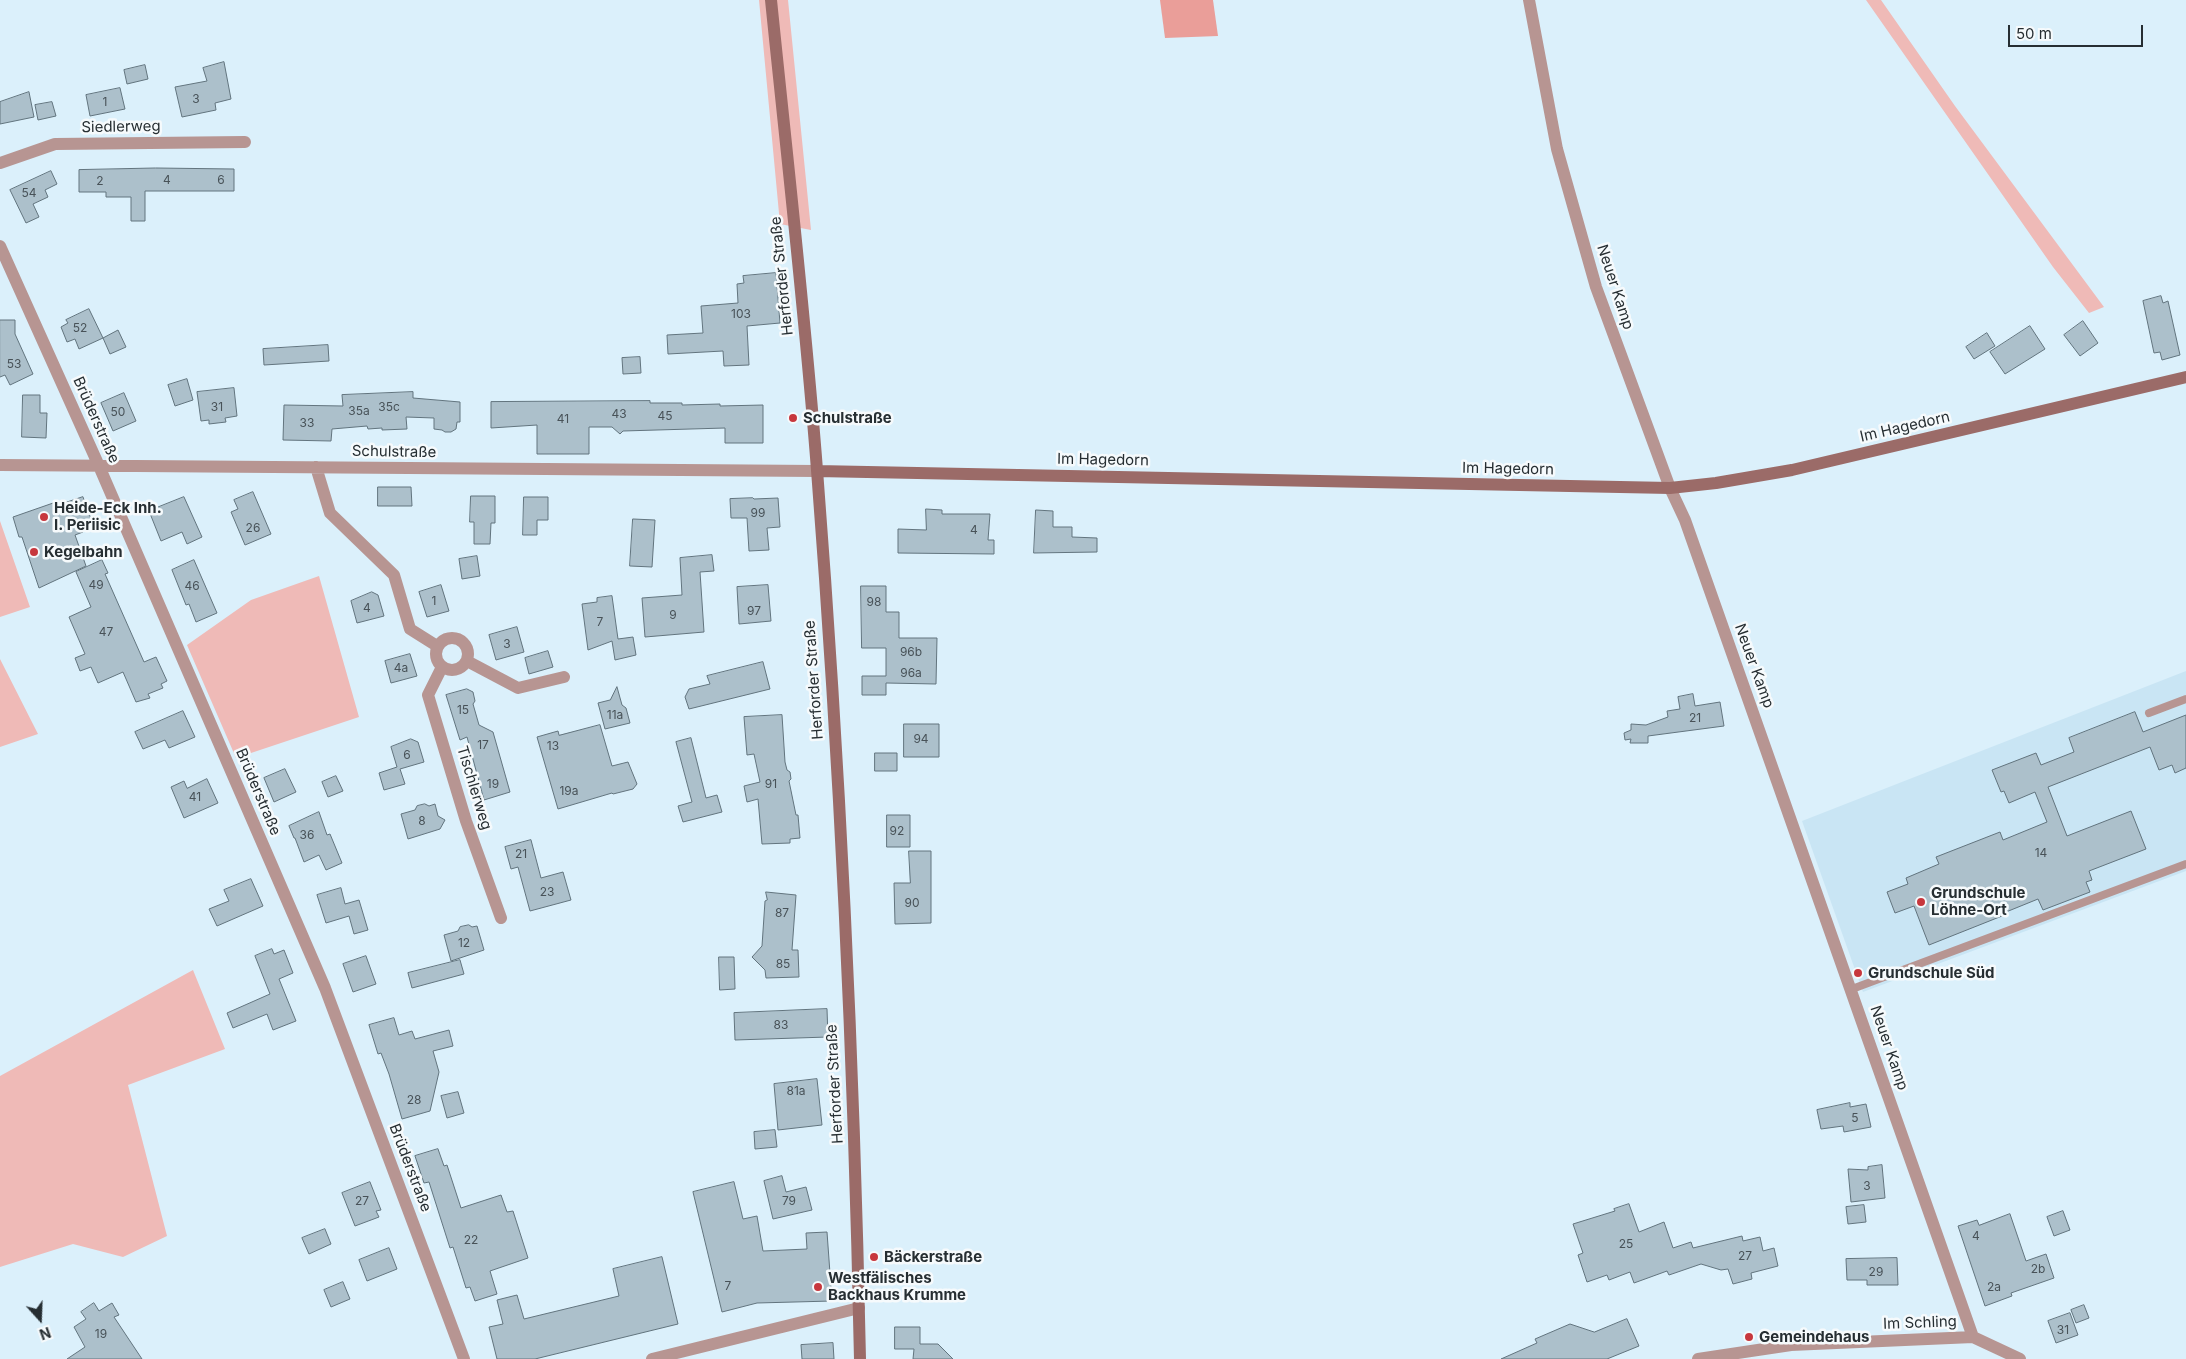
<!DOCTYPE html>
<meta charset="utf-8">
<style>
body{margin:0}
#map{position:relative;width:2186px;height:1359px;overflow:hidden;background:#dbf0fb;font-family:Inter,sans-serif}
canvas{display:block}
.north{position:absolute;left:15px;top:1294px;width:50px;height:50px;-webkit-text-stroke:4px #f6fafc;paint-order:stroke;rotate:160deg;font-size:14px;font-weight:700;line-height:20px;text-align:center;color:#262e32}
.north::after{content:'';display:block;margin:auto;width:18px;height:22px;background:#262e32;clip-path:polygon(50% 0,100% 100%,50% 72%,0 100%)}
.scale{position:absolute;left:2008px;top:25px;width:135px;height:22px;box-sizing:border-box;border:2px solid #262e32;border-top:0;padding-left:6px;font-size:15px;line-height:18px;white-space:nowrap;color:#262e32;-webkit-text-stroke:4px #f6fafc;paint-order:stroke}
</style>
<div id="map">
<canvas width="2186" height="1359"></canvas>
<div class="north">N</div>
<div class="scale">50 m</div>
</div>
<script>
const ctx = document.querySelector('canvas').getContext('2d');
ctx.lineJoin = 'round';
function paint(path, color) {
  ctx.fillStyle = color;
  ctx.fill(path, 'evenodd');
}
function strokePath(path, color, width, dash) {
  ctx.strokeStyle = color;
  ctx.lineWidth = width;
  ctx.lineCap = dash ? 'butt' : 'round';
  ctx.setLineDash(dash || []);
  ctx.stroke(path);
}
function write(font, color, halo, rows, align = 'center') {
  ctx.font = font + ' Inter,sans-serif';
  ctx.lineWidth = 5;
  ctx.setLineDash([]);
  ctx.textBaseline = 'middle';
  ctx.strokeStyle = halo;
  ctx.fillStyle = color;
  for (const [text, x, y, turn = 0] of rows) {
    ctx.save();
    ctx.translate(x, y);
    ctx.rotate((+turn || 0) * Math.PI / 180);
    ctx.textAlign = isNaN(turn) ? turn : align;
    if (halo) ctx.strokeText(text, 0, 0);
    ctx.fillText(text, 0, 0);
    ctx.restore();
  }
}
paint(new Path2D(`
 M 2186,671 L 2186,871 L 1863,992 L 1802,821 Z`), '#c9e5f4');
paint(new Path2D(`
 M 759,0 L 788,0 L 811,230 L 780,224 Z
 M 1866,0 L 1881,0 L 1955,106 L 2104,307 L 2089,313 L 2053,267 Z
 M 0,521 L 30,607 L 0,617 Z
 M 319,576 L 359,717 L 236,758 L 187,645 L 251,600 Z
 M 0,659 L 38,734 L 0,747 Z
 M 193,970 L 225,1049 L 128,1085 L 167,1236 L 123,1257 L 73,1244 L 0,1267 L 0,1076 Z`), '#efbab7');
paint(new Path2D(`
 M 1160,0 L 1213,0 L 1218,36 L 1165,38 Z`), '#ea9e99');
const building = new Path2D(`
 M 224,62 L 231,99 L 215,103 L 216,110 L 182,117 L 175,87 L 207,81 L 203,68 Z
 M 145,65 L 148,79 L 127,84 L 124,70 Z
 M 120,88 L 125,109 L 90,116 L 86,95 Z
 M 29,92 L 34,117 L 0,124 L 0,102 Z
 M 52,102 L 56,116 L 38,120 L 35,105 Z
 M 156,168 L 234,169 L 234,191 L 145,191 L 145,221 L 131,221 L 131,197 L 106,197 L 106,192 L 79,192 L 79,170 Z
 M 51,171 L 57,184 L 45,190 L 48,197 L 33,204 L 39,217 L 26,223 L 10,190 Z
 M 776,273 L 780,323 L 747,326 L 749,365 L 724,366 L 723,351 L 668,354 L 667,335 L 703,333 L 701,306 L 738,303 L 737,284 L 744,283 L 743,276 Z
 M 2161,296 L 2163,303 L 2168,301 L 2180,355 L 2162,360 L 2160,352 L 2154,353 L 2143,301 Z
 M 89,309 L 103,338 L 118,330 L 126,347 L 110,354 L 103,338 L 79,349 L 75,339 L 67,342 L 61,327 L 68,323 L 66,320 Z
 M 0,320 L 15,320 L 15,334 L 33,374 L 10,385 L 5,375 L 0,377 Z
 M 2083,321 L 2098,343 L 2080,356 L 2064,335 Z
 M 2030,326 L 2045,349 L 2005,374 L 1990,352 Z
 M 1987,333 L 1995,346 L 1974,359 L 1966,347 Z
 M 328,345 L 329,361 L 264,365 L 263,349 Z
 M 640,357 L 641,373 L 623,374 L 622,358 Z
 M 187,379 L 193,400 L 175,406 L 168,385 Z
 M 234,388 L 237,416 L 225,418 L 226,422 L 209,424 L 209,420 L 201,421 L 197,392 Z
 M 413,392 L 413,398 L 460,402 L 460,422 L 457,422 L 456,429 L 451,432 L 445,432 L 442,430 L 434,429 L 434,418 L 406,417 L 407,429 L 382,430 L 382,428 L 368,429 L 367,426 L 332,429 L 331,441 L 283,440 L 284,405 L 343,406 L 342,395 Z
 M 124,393 L 136,421 L 113,431 L 101,403 Z
 M 23,395 L 40,395 L 40,413 L 47,413 L 46,438 L 22,437 Z
 M 650,401 L 650,403 L 682,403 L 682,405 L 720,404 L 720,406 L 763,405 L 763,443 L 725,443 L 725,428 L 623,431 L 620,434 L 612,427 L 589,427 L 589,454 L 537,454 L 537,425 L 491,428 L 491,402 Z
 M 378,487 L 411,487 L 412,506 L 378,506 Z
 M 253,492 L 271,534 L 245,545 L 231,512 L 238,509 L 234,500 Z
 M 471,496 L 495,496 L 495,523 L 491,523 L 490,544 L 474,544 L 474,522 L 470,522 Z
 M 83,497 L 91,519 L 80,523 L 83,532 L 75,535 L 86,566 L 39,588 L 22,537 L 19,537 L 13,517 L 56,502 L 57,505 Z
 M 184,497 L 202,537 L 187,544 L 182,532 L 161,541 L 149,511 Z
 M 524,497 L 548,497 L 548,520 L 537,520 L 537,535 L 523,535 Z
 M 753,498 L 754,499 L 778,498 L 780,527 L 767,528 L 769,550 L 749,551 L 747,518 L 731,518 L 730,499 Z
 M 926,509 L 942,510 L 942,514 L 990,514 L 988,540 L 994,540 L 994,554 L 898,553 L 898,529 L 926,530 Z
 M 1036,510 L 1053,511 L 1053,527 L 1072,527 L 1072,537 L 1097,538 L 1097,552 L 1034,553 Z
 M 633,519 L 655,520 L 652,567 L 630,566 Z
 M 712,555 L 714,571 L 700,572 L 704,632 L 645,637 L 642,598 L 682,595 L 680,558 Z
 M 477,556 L 480,576 L 462,579 L 459,559 Z
 M 102,560 L 108,573 L 105,574 L 144,662 L 156,657 L 167,681 L 161,684 L 163,688 L 148,694 L 150,698 L 136,702 L 123,672 L 98,683 L 91,667 L 80,671 L 75,658 L 85,654 L 69,617 L 91,607 L 76,572 Z
 M 194,560 L 217,613 L 196,622 L 189,604 L 186,605 L 172,570 Z
 M 441,585 L 449,611 L 427,617 L 419,592 Z
 M 768,585 L 771,621 L 739,624 L 737,587 Z
 M 861,586 L 886,586 L 886,612 L 899,612 L 899,638 L 937,638 L 936,684 L 886,683 L 886,695 L 862,695 L 862,676 L 886,676 L 886,648 L 862,648 Z
 M 372,592 L 378,595 L 384,616 L 357,623 L 351,601 Z
 M 612,596 L 618,639 L 633,637 L 636,655 L 615,660 L 612,641 L 588,650 L 582,604 L 597,602 L 597,598 Z
 M 517,627 L 524,652 L 496,660 L 489,635 Z
 M 548,651 L 553,667 L 529,674 L 525,658 Z
 M 410,654 L 417,676 L 391,683 L 385,661 Z
 M 763,662 L 770,689 L 689,709 L 685,697 L 689,689 L 710,684 L 707,676 Z
 M 617,687 L 622,705 L 626,708 L 630,723 L 605,729 L 598,703 L 610,700 Z
 M 467,689 L 473,692 L 475,701 L 473,704 L 479,725 L 493,732 L 510,792 L 484,800 L 467,737 L 460,740 L 446,695 Z
 M 1693,694 L 1695,706 L 1720,702 L 1724,726 L 1648,736 L 1648,743 L 1630,743 L 1631,739 L 1625,740 L 1624,733 L 1631,730 L 1631,724 L 1646,725 L 1668,717 L 1667,711 L 1680,709 L 1678,697 Z
 M 183,711 L 195,737 L 169,748 L 165,740 L 143,749 L 135,732 Z
 M 2135,712 L 2143,732 L 2186,715 L 2186,768 L 2175,773 L 2172,765 L 2159,770 L 2150,747 L 2048,787 L 2067,836 L 2131,811 L 2146,849 L 2089,871 L 2092,880 L 2086,882 L 2090,892 L 2043,910 L 2038,899 L 2006,912 L 2007,914 L 1929,945 L 1914,906 L 1895,913 L 1887,892 L 1908,884 L 1906,878 L 1939,864 L 1936,857 L 2000,832 L 2003,840 L 2047,822 L 2035,792 L 2009,803 L 2004,791 L 2001,792 L 1992,770 L 2036,753 L 2041,765 L 2074,752 L 2069,738 Z
 M 782,715 L 785,762 L 787,770 L 790,772 L 791,779 L 789,781 L 796,815 L 798,815 L 800,838 L 790,839 L 790,843 L 762,844 L 758,799 L 747,802 L 744,786 L 760,782 L 754,754 L 747,755 L 744,717 Z
 M 904,724 L 939,724 L 939,757 L 904,757 Z
 M 600,725 L 612,766 L 628,762 L 637,784 L 633,789 L 613,794 L 612,793 L 558,809 L 537,737 L 558,731 L 559,735 Z
 M 691,738 L 706,798 L 717,795 L 722,812 L 683,822 L 678,806 L 692,802 L 676,742 Z
 M 411,739 L 418,742 L 424,762 L 400,769 L 405,784 L 384,790 L 379,773 L 397,767 L 391,747 Z
 M 875,753 L 897,753 L 897,771 L 875,771 Z
 M 285,769 L 296,792 L 274,802 L 264,778 Z
 M 336,776 L 343,791 L 328,797 L 322,782 Z
 M 207,779 L 218,803 L 184,818 L 171,787 L 184,781 L 187,788 Z
 M 425,804 L 429,806 L 435,804 L 438,816 L 445,820 L 440,829 L 408,839 L 401,814 L 415,810 L 417,806 Z
 M 319,812 L 327,835 L 330,834 L 342,863 L 326,870 L 319,855 L 304,862 L 295,838 L 294,838 L 289,826 Z
 M 887,815 L 910,815 L 910,847 L 887,847 Z
 M 531,840 L 541,878 L 563,872 L 571,900 L 530,911 L 518,867 L 511,869 L 505,847 Z
 M 909,851 L 931,851 L 931,923 L 895,924 L 894,883 L 910,883 Z
 M 251,879 L 263,906 L 217,926 L 209,909 L 229,901 L 224,890 Z
 M 341,888 L 345,904 L 359,900 L 368,930 L 354,934 L 349,916 L 326,923 L 317,895 Z
 M 766,892 L 796,895 L 792,950 L 798,950 L 799,977 L 766,978 L 765,970 L 752,957 L 762,946 L 765,901 L 767,900 Z
 M 469,925 L 472,927 L 477,926 L 484,950 L 451,961 L 444,935 L 458,931 L 460,927 Z
 M 272,949 L 274,954 L 284,950 L 293,973 L 279,979 L 296,1021 L 273,1030 L 267,1014 L 233,1028 L 227,1013 L 270,994 L 255,956 Z
 M 366,956 L 376,984 L 353,992 L 343,964 Z
 M 719,957 L 734,957 L 735,989 L 720,990 Z
 M 460,960 L 464,974 L 412,988 L 408,973 Z
 M 827,1009 L 828,1037 L 735,1040 L 734,1013 Z
 M 394,1018 L 399,1035 L 412,1031 L 415,1039 L 449,1030 L 453,1046 L 433,1051 L 439,1072 L 430,1111 L 402,1119 L 389,1074 L 381,1053 L 378,1054 L 369,1025 Z
 M 817,1079 L 822,1125 L 778,1130 L 774,1084 Z
 M 458,1092 L 464,1113 L 447,1118 L 441,1096 Z
 M 1850,1103 L 1850,1107 L 1866,1104 L 1871,1127 L 1844,1132 L 1843,1126 L 1821,1129 L 1817,1110 Z
 M 775,1130 L 777,1147 L 755,1149 L 754,1132 Z
 M 438,1149 L 444,1166 L 447,1165 L 461,1208 L 501,1195 L 507,1212 L 513,1211 L 528,1258 L 490,1271 L 497,1294 L 475,1301 L 470,1287 L 466,1288 L 453,1247 L 450,1248 L 429,1182 L 424,1183 L 415,1156 Z
 M 1882,1165 L 1885,1198 L 1851,1202 L 1848,1169 L 1868,1170 L 1868,1167 Z
 M 782,1176 L 786,1192 L 806,1187 L 812,1210 L 773,1219 L 764,1181 Z
 M 370,1182 L 381,1210 L 376,1211 L 379,1217 L 355,1226 L 342,1193 Z
 M 734,1182 L 743,1219 L 757,1216 L 763,1251 L 807,1249 L 806,1233 L 827,1232 L 832,1301 L 757,1303 L 722,1312 L 693,1192 Z
 M 1629,1204 L 1639,1232 L 1664,1222 L 1673,1248 L 1691,1242 L 1693,1248 L 1742,1236 L 1743,1241 L 1760,1237 L 1763,1251 L 1774,1248 L 1778,1266 L 1751,1273 L 1752,1279 L 1733,1284 L 1728,1269 L 1721,1270 L 1701,1264 L 1669,1275 L 1667,1271 L 1634,1283 L 1630,1272 L 1609,1280 L 1607,1275 L 1587,1282 L 1578,1255 L 1583,1253 L 1573,1224 L 1615,1211 L 1614,1209 Z
 M 1864,1205 L 1866,1222 L 1848,1224 L 1846,1207 Z
 M 2063,1211 L 2070,1230 L 2054,1236 L 2047,1217 Z
 M 2010,1214 L 2026,1261 L 2046,1254 L 2054,1278 L 2011,1293 L 2012,1296 L 1985,1306 L 1958,1226 L 1977,1220 L 1979,1225 Z
 M 325,1229 L 331,1244 L 309,1254 L 302,1238 Z
 M 389,1248 L 397,1269 L 367,1281 L 359,1260 Z
 M 662,1257 L 678,1324 L 535,1359 L 497,1359 L 489,1327 L 503,1324 L 497,1300 L 517,1295 L 524,1319 L 619,1296 L 613,1269 Z
 M 1897,1258 L 1898,1285 L 1867,1285 L 1867,1280 L 1847,1280 L 1846,1259 Z
 M 343,1282 L 350,1299 L 331,1307 L 324,1290 Z
 M 94,1303 L 99,1311 L 112,1303 L 119,1315 L 114,1317 L 142,1359 L 67,1359 L 85,1347 L 74,1327 L 86,1319 L 81,1312 Z
 M 2084,1305 L 2089,1318 L 2076,1323 L 2071,1310 Z
 M 2070,1313 L 2078,1335 L 2056,1343 L 2048,1321 Z
 M 1627,1319 L 1639,1346 L 1607,1359 L 1501,1359 L 1537,1343 L 1535,1339 L 1570,1324 L 1594,1332 Z
 M 895,1327 L 920,1327 L 920,1344 L 938,1344 L 953,1359 L 913,1359 L 914,1349 L 895,1349 Z
 M 833,1343 L 834,1359 L 802,1359 L 801,1345 Z`);
paint(building, '#acc0cb');
strokePath(building, '#62747e', 1);
strokePath(new Path2D(`
 M 2149,713 L 2186,699
 M 1852,989 L 2186,864`), '#b79592', 8);
strokePath(new Path2D(`
 M 1529,0 L 1557,149 L 1596,287 L 1670,488 L 1685,520 L 1973,1337
 M 0,163 L 55,144 L 245,142
 M 0,246 L 99,466 L 325,988 L 464,1359
 M 0,465 L 817,471
 M 316,467 L 330,513 L 394,575 L 410,629 L 437,646
 M436 654a16 16 0 1 1 32 0a16 16 0 1 1-32 0Z
 M 467,661 L 518,688 L 564,677
 M 442,667 L 428,695 L 466,821 L 501,918
 M 652,1359 L 859,1308
 M 1698,1359 L 1791,1345 L 1973,1337 L 2020,1359`), '#b79592', 12);
strokePath(new Path2D(`
 M 771,0 C 787,157 805,313 817,470 C 840,766 854,1063 860,1359
 M 817,471 L 1670,488 L 1716,483 L 1792,470 L 2186,377`), '#9b6b68', 12);
for (const [x, y, r, color] of [
 [793,418,5,"#c7373d"],
 [44,517,5,"#c7373d"],
 [34,552,5,"#c7373d"],
 [1921,902,5,"#c7373d"],
 [1858,973,5,"#c7373d"],
 [874,1257,5,"#c7373d"],
 [818,1287,5,"#c7373d"],
 [1749,1337,5,"#c7373d"]
]) {
  const dot = new Path2D();
  dot.arc(x, y, r, 0, 2 * Math.PI);
  ctx.fillStyle = color;
  ctx.fill(dot);
  strokePath(dot, '#f6fafc', 2);
}
write('12px', '#485258', null, [
 ["3",196,99],
 ["1",105,102],
 ["4",167,180],
 ["6",221,180],
 ["2",100,181],
 ["54",29,193],
 ["103",741,314],
 ["52",80,328],
 ["53",14,364],
 ["31",217,407],
 ["35c",389,407],
 ["35a",359,411],
 ["50",118,412],
 ["43",619,414],
 ["45",665,416],
 ["41",563,419],
 ["33",307,423],
 ["99",758,513],
 ["26",253,528],
 ["4",974,530],
 ["49",96,585],
 ["46",192,586],
 ["1",434,601],
 ["98",874,602],
 ["4",367,608],
 ["97",754,611],
 ["9",673,615],
 ["7",600,622],
 ["47",106,632],
 ["3",507,644],
 ["96b",911,652],
 ["4a",401,668],
 ["96a",911,673],
 ["15",463,710],
 ["11a",615,715],
 ["21",1695,718],
 ["94",921,739],
 ["17",483,745],
 ["13",553,746],
 ["6",407,755],
 ["19",493,784],
 ["91",771,784],
 ["19a",569,791],
 ["41",195,797],
 ["8",422,821],
 ["92",897,831],
 ["36",307,835],
 ["14",2041,853],
 ["21",521,854],
 ["23",547,892],
 ["90",912,903],
 ["87",782,913],
 ["12",464,943],
 ["85",783,964],
 ["83",781,1025],
 ["81a",796,1091],
 ["28",414,1100],
 ["5",1855,1118],
 ["3",1867,1186],
 ["27",362,1201],
 ["79",789,1201],
 ["4",1976,1236],
 ["22",471,1240],
 ["25",1626,1244],
 ["27",1745,1256],
 ["2b",2038,1269],
 ["29",1876,1272],
 ["7",728,1286],
 ["2a",1994,1287],
 ["31",2063,1330],
 ["19",101,1334]
]);
write('15px', '#262e32', '#f6fafc', [
 ["Siedlerweg",121,127,-1],
 ["Herforder Straße",782,276,-96],
 ["Neuer Kamp",1615,287,72],
 ["Brüderstraße",96,420,66],
 ["Im Hagedorn",1905,427,-13],
 ["Schulstraße",394,452,1],
 ["Im Hagedorn",1103,460,1],
 ["Im Hagedorn",1508,469,1],
 ["Neuer Kamp",1754,666,70],
 ["Herforder Straße",814,680,-94],
 ["Tischlerweg",474,788,73],
 ["Brüderstraße",258,792,67],
 ["Neuer Kamp",1889,1048,71],
 ["Herforder Straße",835,1084,-93],
 ["Brüderstraße",410,1168,69],
 ["Im Schling",1920,1323,-2]
]);
write('bold 15px', '#262e32', '#f6fafc', [
 ["Schulstraße",803,418],
 ["Heide-Eck Inh.",54,508],
 ["I. Periisic",54,525],
 ["Kegelbahn",44,552],
 ["Grundschule",1931,893],
 ["Löhne-Ort",1931,910],
 ["Grundschule Süd",1868,973],
 ["Bäckerstraße",884,1257],
 ["Westfälisches",828,1278],
 ["Backhaus Krumme",828,1295],
 ["Gemeindehaus",1759,1337]
], 'left');
</script>
